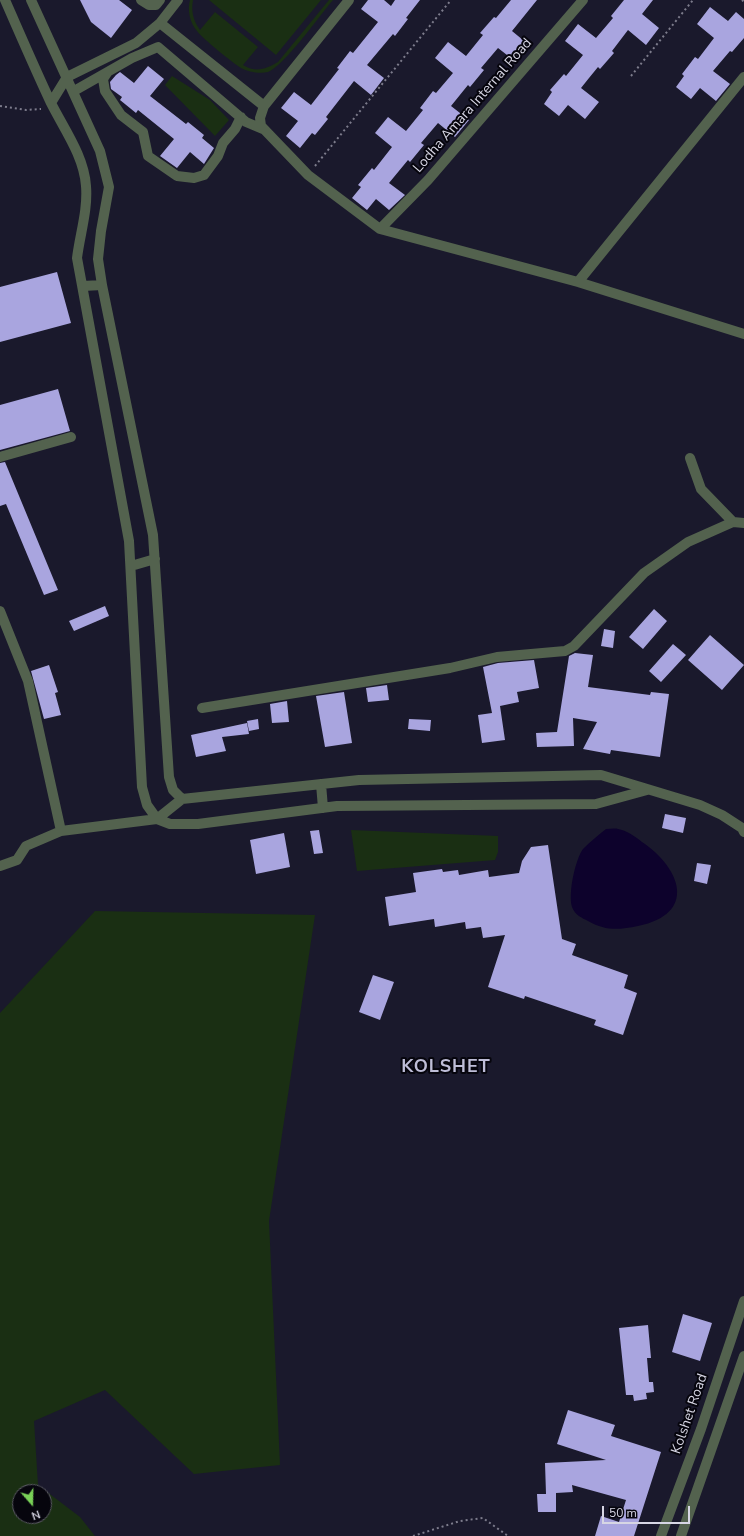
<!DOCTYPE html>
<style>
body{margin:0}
#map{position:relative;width:744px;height:1536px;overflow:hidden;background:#1a192c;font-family:"Nunito Sans",sans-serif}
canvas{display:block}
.north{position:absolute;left:12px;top:1484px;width:40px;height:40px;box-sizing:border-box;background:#06050d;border:1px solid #5a5963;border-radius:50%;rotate:160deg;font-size:11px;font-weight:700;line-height:16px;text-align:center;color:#d7d6e4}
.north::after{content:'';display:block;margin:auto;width:14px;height:18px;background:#79d157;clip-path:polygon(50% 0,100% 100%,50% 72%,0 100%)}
.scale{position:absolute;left:602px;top:1506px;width:88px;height:18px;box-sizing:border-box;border:2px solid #d7d6e4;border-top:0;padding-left:5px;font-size:12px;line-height:14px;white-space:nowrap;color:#d7d6e4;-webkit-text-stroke:3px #06050d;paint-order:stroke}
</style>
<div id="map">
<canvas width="744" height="1536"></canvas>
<div class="north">N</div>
<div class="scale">50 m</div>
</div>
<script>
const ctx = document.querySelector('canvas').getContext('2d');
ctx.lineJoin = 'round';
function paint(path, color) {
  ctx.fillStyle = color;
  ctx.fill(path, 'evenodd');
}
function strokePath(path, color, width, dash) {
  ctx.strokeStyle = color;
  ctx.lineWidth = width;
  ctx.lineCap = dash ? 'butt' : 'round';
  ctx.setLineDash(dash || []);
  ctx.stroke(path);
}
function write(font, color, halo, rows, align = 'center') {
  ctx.font = font + ' "Nunito Sans",sans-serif';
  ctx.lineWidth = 4;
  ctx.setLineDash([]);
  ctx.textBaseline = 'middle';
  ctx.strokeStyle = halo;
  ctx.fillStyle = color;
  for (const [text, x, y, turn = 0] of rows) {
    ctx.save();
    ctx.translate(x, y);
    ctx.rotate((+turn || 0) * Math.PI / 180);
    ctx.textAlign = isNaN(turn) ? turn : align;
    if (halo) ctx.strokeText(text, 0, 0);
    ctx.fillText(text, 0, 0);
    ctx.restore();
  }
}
paint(new Path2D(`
 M 190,0 L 193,0 C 191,11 193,20 200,30 L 215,12 L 258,47 L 243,65 C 256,73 266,69 278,62 L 329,0 L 333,0 C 319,16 285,65 268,72 C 260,74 248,72 241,68 C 233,63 203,39 197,31 C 190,23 187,10 190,0 Z
 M 209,0 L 321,0 L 276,55 Z
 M 172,76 L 210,100 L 229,120 L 215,136 L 165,85 Z
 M 351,830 L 498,836 L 498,852 L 495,860 L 357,871 Z
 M 95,911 L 315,915 L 269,1221 L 280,1465 L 194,1474 L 105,1390 L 34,1421 L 38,1485 L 80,1517 L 95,1536 L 0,1536 L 0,1013 ZM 20,1492 L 44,1492 L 44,1516 L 20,1516 Z`), '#1a2f13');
paint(new Path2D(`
 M 606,829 C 610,829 615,828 618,829 C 626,830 636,837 642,842 C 682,869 697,914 638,926 C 618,930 606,931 588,921 C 582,918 575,915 572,907 C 568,894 575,860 583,849 C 590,842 598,835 606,829 Z`), '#0d022c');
paint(new Path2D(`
 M 80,0 L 119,0 L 132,10 L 111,38 L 91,22 Z
 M 368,0 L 384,0 L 391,6 L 395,0 L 420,0 L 406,18 L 408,19 L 395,36 L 393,34 L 367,65 L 384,78 L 371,95 L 354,81 L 326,117 L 328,119 L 315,135 L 312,133 L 300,148 L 286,136 L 298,121 L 281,108 L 294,92 L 311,105 L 339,69 L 337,68 L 350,51 L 353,53 L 378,22 L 361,9 Z
 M 511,0 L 537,0 L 512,31 L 529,45 L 516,62 L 498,48 L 481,68 L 484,70 L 470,87 L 468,85 L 451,106 L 469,120 L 455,137 L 438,123 L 421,143 L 424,145 L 410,162 L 408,160 L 389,183 L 405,195 L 389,210 L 376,199 L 367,210 L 352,198 L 361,187 L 358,185 L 372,168 L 374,170 L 392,147 L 375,133 L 388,117 L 406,131 L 423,110 L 420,108 L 433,91 L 436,93 L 453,73 L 435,58 L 448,42 L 466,56 L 483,35 L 480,33 L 494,17 L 496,18 Z
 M 624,0 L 653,0 L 642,14 L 659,28 L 646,45 L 628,30 L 612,51 L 614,53 L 600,69 L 598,67 L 589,78 L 581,88 L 599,102 L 585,119 L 568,105 L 559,116 L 544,104 L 552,92 L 550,90 L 564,74 L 566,76 L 583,55 L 565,41 L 578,24 L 596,38 L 613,18 L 611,16 Z
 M 710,7 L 728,21 L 736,12 L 744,19 L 744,38 L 732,52 L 730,51 L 713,71 L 730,84 L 716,101 L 700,88 L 691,99 L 676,87 L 684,76 L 682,74 L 695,57 L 698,59 L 714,38 L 697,24 Z
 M 148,66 L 164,79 L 150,96 L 186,124 L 188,122 L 204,135 L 202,138 L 214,148 L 204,164 L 190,152 L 177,168 L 160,156 L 174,139 L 138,110 L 136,113 L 120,100 L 122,97 L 111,89 L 110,82 L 116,75 L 120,72 L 134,83 Z
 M 57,272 L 71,323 L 0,342 L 0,287 Z
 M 58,389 L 70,431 L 0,450 L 0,405 Z
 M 5,462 L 58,590 L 44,595 L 6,504 L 0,506 L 0,463 Z
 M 105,606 L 109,616 L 74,631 L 69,621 Z
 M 654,609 L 667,621 L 643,649 L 629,637 Z
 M 604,629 L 615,631 L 613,648 L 601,646 Z
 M 710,635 L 744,665 L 722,690 L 688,660 Z
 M 673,644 L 686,655 L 661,682 L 649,671 Z
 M 575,653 L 593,655 L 588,687 L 650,695 L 651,692 L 669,694 L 660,757 L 611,750 L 610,754 L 583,749 L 597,722 L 573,718 L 574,746 L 537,747 L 536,733 L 557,732 L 569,656 Z
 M 534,660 L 539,688 L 517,692 L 519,702 L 500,706 L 505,740 L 482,743 L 478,715 L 492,713 L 483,667 L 498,663 Z
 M 49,665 L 58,692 L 55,693 L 61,715 L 44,719 L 31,671 Z
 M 387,685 L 389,700 L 368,702 L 366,688 Z
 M 344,692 L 352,743 L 325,747 L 316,696 Z
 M 287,701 L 289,722 L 272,723 L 270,704 Z
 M 258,719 L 259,729 L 249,731 L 247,721 Z
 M 409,719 L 431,720 L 430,731 L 408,729 Z
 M 247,723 L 249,734 L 222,737 L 226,751 L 196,757 L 191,735 Z
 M 665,814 L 686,818 L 683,833 L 662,828 Z
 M 319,830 L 323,853 L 314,854 L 310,831 Z
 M 284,833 L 290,867 L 256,874 L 250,840 Z
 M 548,845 L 562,939 L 576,944 L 572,955 L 628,975 L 624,988 L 637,993 L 623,1035 L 594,1025 L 596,1020 L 525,996 L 524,999 L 488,987 L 505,935 L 483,938 L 481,927 L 466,929 L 465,922 L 435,927 L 434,919 L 389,926 L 385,897 L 416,892 L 413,873 L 442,869 L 443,872 L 458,870 L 459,875 L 488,870 L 489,877 L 519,873 L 522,861 L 531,847 Z
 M 697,863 L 711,865 L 707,884 L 694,881 Z
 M 373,975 L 394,982 L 380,1020 L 359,1012 Z
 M 683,1314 L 712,1323 L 700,1361 L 672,1352 Z
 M 648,1325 L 651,1358 L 647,1358 L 649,1382 L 653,1382 L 654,1392 L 646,1393 L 647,1399 L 634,1401 L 633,1395 L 626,1395 L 619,1328 Z
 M 568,1410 L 615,1425 L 611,1436 L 661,1452 L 634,1536 L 595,1536 L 601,1516 L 619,1522 L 626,1500 L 572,1485 L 573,1492 L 556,1493 L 556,1512 L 538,1512 L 537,1494 L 546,1494 L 545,1463 L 606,1460 L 557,1444 Z`), '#a9a5df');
strokePath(new Path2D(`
 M 742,0 L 744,2
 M 631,76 L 693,0
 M 0,106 L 26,110 L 41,109
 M 315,166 L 451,0
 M 413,1536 L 460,1521 L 483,1518 L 508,1536`), '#7d7c8c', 2, [2, 3]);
strokePath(new Path2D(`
 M 5,0 C 20,34 35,69 51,103 C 64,129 84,156 86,186 C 88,210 80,234 77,258 L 129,541 L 142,787 L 147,805 L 157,819 L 170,824 L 198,824 L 337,806 L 596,804 L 647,790
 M 31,0 L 100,151 L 109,187 L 101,231 L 98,259 L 102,285 L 153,535 L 169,777 L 173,790 L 182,799 L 359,780 L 601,775 L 700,805 L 722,815 L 742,828 L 744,832
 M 141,0 L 149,5 L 156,5 L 160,0
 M 349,0 L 264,106 L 260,118 L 261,126 L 308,175 L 380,229 L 578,282 L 744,334
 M 160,23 L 178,0
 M 107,73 L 103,79 L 105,91 L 121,115 L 143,132 L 148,156 L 177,176 L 194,178 L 204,175 L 218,156 L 223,143 L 235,129 L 241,117
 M 74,91 L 132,58 L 158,47 L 246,122 L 265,130
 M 51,103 L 67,77 L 136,43 L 160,23 L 264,106
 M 380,229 L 428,180 L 583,0
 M 578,282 L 744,77
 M 83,286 L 102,285
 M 0,457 L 71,437
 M 690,458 L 701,489 L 733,522 L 744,523
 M 131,566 L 155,559
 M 0,611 L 28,681 L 61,831 L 26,846 L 17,860 L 0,866
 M 202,708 L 450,668 L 497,657 L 565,651 L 574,646 L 644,573 L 688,542 L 733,522
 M 321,784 L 323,808
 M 61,831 L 157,819 L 182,799
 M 661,1536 L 701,1429 L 744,1301
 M 681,1536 L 744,1356`), '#53624e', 10);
write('14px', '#d7d6e4', '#06050d', [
 ["Lodha Amara Internal Road",473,106,-49],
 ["Kolshet Road",690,1414,-71]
]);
ctx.letterSpacing = '1px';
write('bold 18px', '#bebdd7', '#06050d', [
 ["KOLSHET",446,1068]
]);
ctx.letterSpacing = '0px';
</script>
